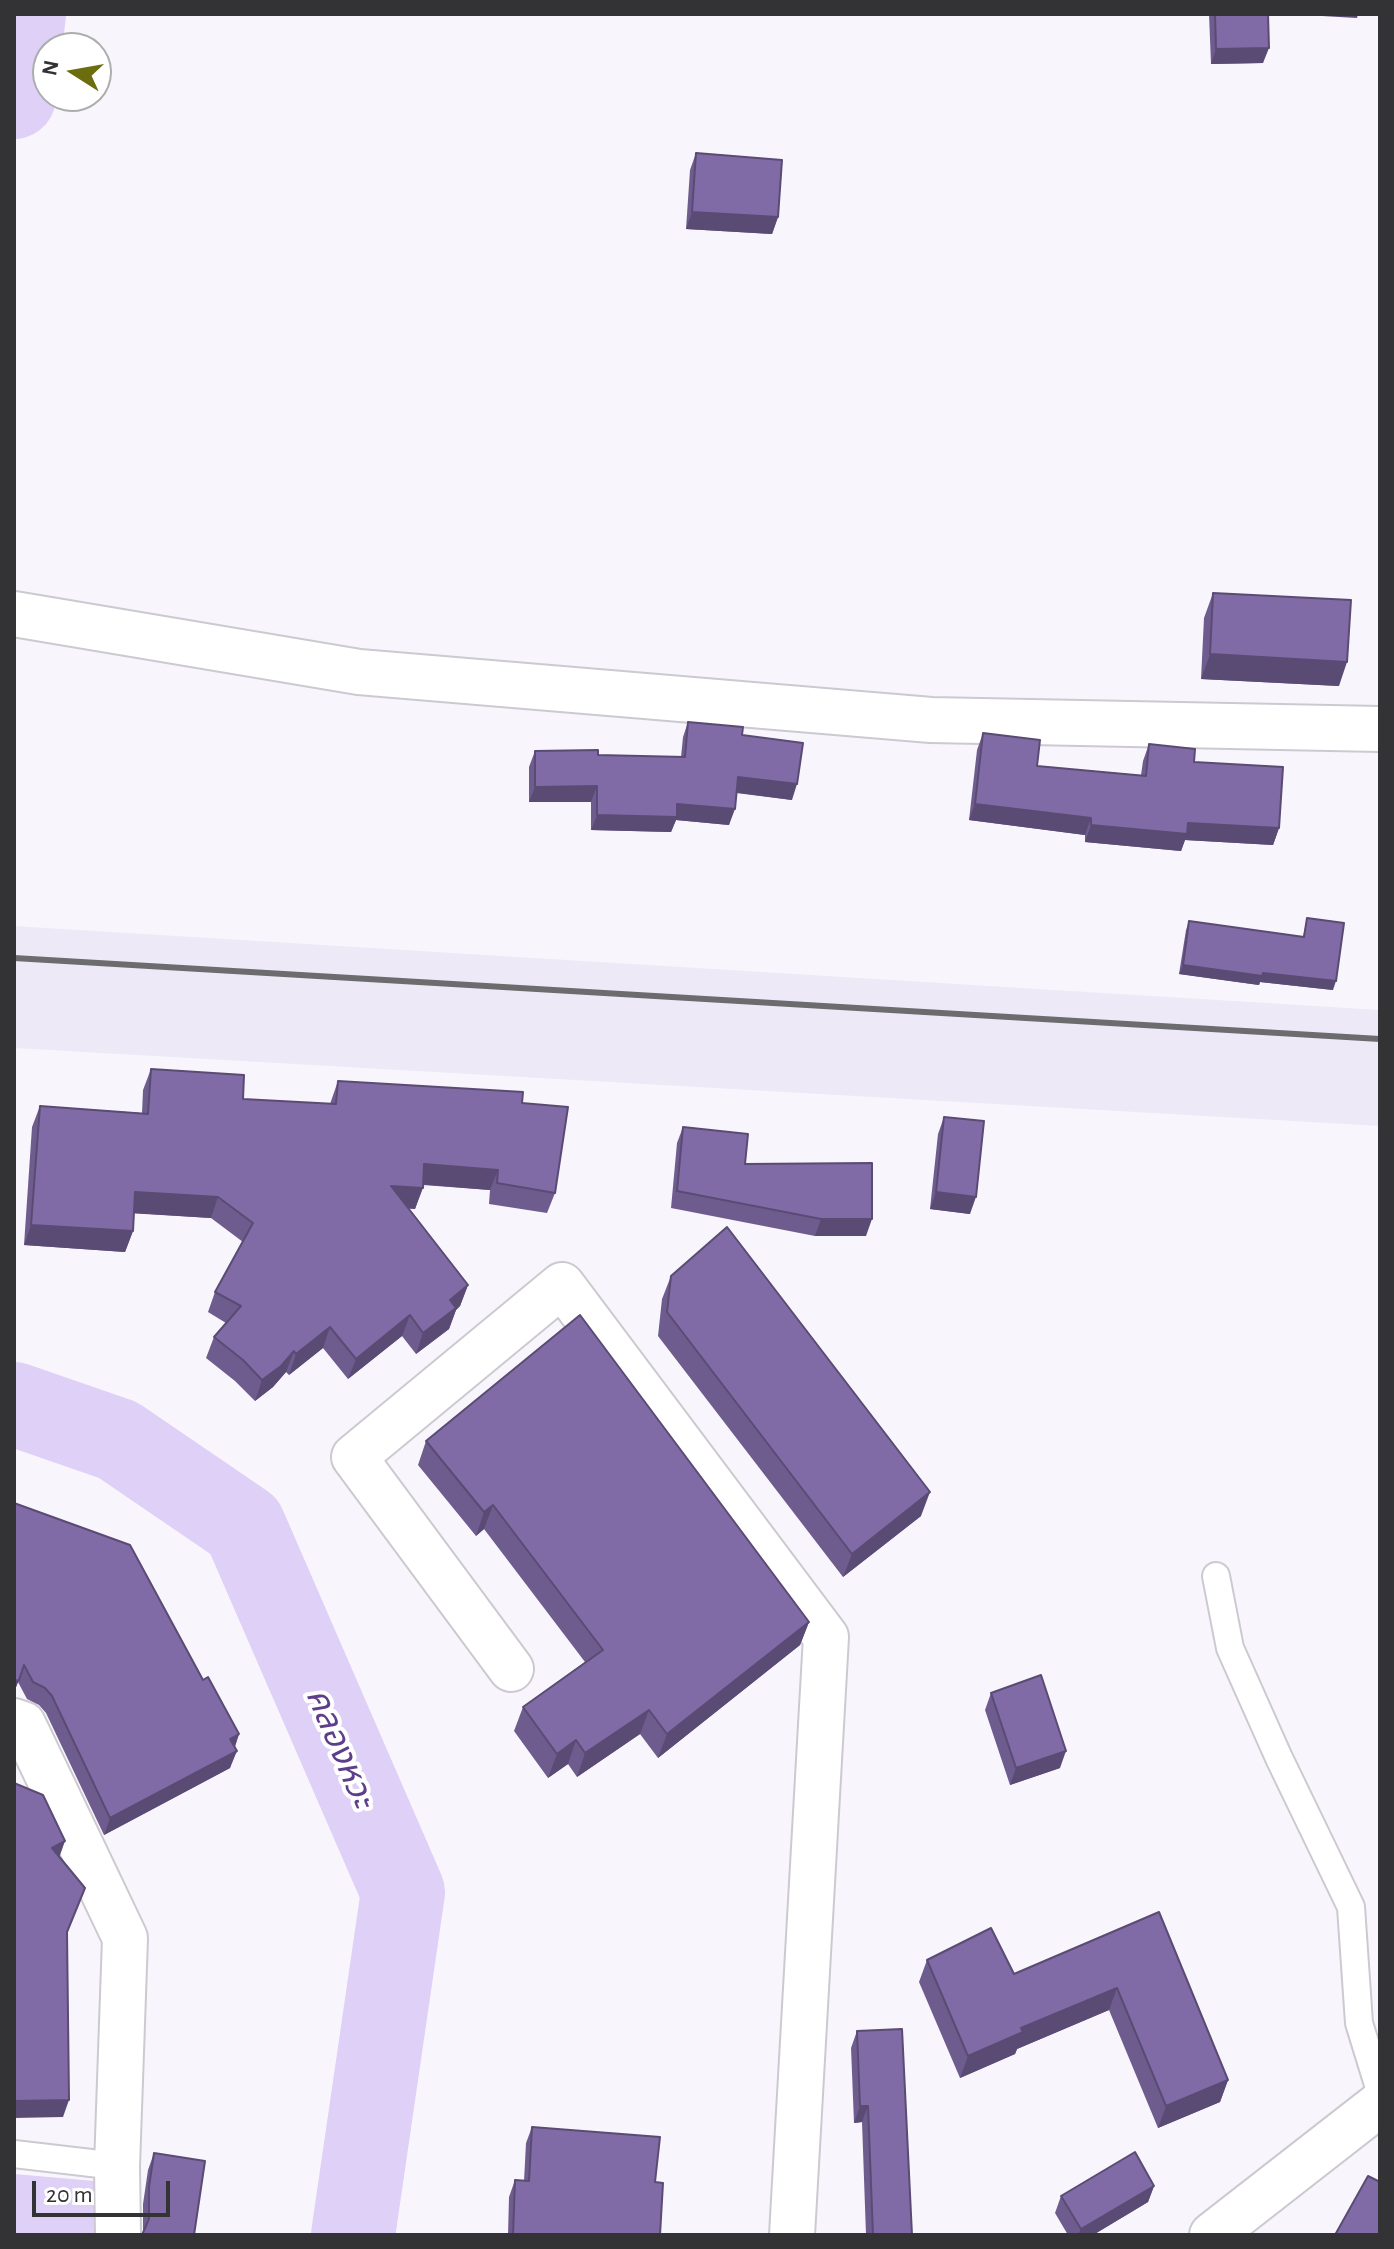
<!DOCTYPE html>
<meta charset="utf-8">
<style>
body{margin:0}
#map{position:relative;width:1394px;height:2249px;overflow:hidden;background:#f8f6fc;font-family:"Alegreya Sans",sans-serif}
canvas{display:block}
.frame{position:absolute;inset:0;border:16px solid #333234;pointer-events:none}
.north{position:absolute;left:32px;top:32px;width:80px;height:80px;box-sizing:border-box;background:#fff;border:2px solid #adadae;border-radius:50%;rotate:281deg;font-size:22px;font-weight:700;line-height:32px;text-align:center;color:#333234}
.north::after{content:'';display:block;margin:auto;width:28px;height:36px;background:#6c6d0f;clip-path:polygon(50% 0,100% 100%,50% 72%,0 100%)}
.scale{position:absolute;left:32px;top:2181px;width:138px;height:36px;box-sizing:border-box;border:4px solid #333234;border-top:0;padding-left:10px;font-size:24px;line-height:28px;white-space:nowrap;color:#333234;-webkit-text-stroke:6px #fff;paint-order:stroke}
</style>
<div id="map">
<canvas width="1394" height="2249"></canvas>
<div class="frame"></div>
<div class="north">N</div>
<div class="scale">20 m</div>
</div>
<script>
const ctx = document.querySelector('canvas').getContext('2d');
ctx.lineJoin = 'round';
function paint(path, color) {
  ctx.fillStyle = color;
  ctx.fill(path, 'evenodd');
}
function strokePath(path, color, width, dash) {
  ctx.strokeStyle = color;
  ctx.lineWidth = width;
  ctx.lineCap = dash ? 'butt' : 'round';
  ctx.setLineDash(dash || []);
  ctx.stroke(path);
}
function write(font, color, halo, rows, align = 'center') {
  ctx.font = font + ' "Alegreya Sans","Noto Sans Thai",sans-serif';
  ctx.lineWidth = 8;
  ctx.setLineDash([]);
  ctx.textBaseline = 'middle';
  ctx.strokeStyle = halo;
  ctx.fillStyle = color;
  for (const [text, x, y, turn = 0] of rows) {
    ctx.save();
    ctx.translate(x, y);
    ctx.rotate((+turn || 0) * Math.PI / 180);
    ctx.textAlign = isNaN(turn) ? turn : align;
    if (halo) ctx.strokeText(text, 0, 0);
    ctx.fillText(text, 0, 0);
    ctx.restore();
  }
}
paint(new Path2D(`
 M 14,926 L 1380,1010 L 1380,1126 L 14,1048 Z`), '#eee9f7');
paint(new Path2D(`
 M 14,2174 L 95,2181 L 94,2235 L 14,2235 Z`), '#ded0f7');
strokePath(new Path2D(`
 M 14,97 L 24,14
 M 14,1404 L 118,1440 L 244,1526 L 403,1892 L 353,2235`), '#ded0f7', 84);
const service = new Path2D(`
 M 1216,1576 L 1230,1648 L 1279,1758 L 1351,1907 L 1359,2023 L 1380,2091
 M 14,2154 L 117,2166`);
const minor = new Path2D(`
 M 14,614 L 359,672 L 931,720 L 1380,729
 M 511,1669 L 354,1457 L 562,1285 L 826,1637 L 792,2235
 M 14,1721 L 23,1724 L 125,1938 L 117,2166 L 118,2235`);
const tertiary = new Path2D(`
 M 1212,2235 L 1380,2104`);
strokePath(service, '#cccad0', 30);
strokePath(minor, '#cccad0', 48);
strokePath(tertiary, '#cccad0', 48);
strokePath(service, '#fff', 26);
strokePath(minor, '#fff', 44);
strokePath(tertiary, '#fff', 44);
strokePath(new Path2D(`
 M 14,958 L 1380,1039`), '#6c6b6e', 6);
paint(new Path2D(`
 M 1209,14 L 1268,14 L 1263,63 L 1211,64 Z
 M 696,153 L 778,217 L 772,234 L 686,229 L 690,170 Z
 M 1213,593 L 1339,686 L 1201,679 L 1204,618 Z
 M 688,722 L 742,735 L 792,800 L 736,793 L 729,825 L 676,820 L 671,832 L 591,830 L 591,802 L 529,802 L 529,767 L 535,751 L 598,755 L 681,757 L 683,737 Z
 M 983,733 L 1037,766 L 1141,775 L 1143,761 L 1149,744 L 1194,762 L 1279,828 L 1273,845 L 1185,840 L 1181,851 L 1085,842 L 1085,835 L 969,820 L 977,750 Z
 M 1307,918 L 1333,990 L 1260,982 L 1259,985 L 1179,974 L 1186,930 L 1189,921 L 1303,937 Z
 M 151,1069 L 243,1099 L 330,1104 L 338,1081 L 522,1103 L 555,1193 L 547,1213 L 489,1204 L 490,1190 L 423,1185 L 415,1209 L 408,1208 L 468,1285 L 460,1306 L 456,1310 L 449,1329 L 416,1354 L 402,1336 L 348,1379 L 323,1348 L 289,1375 L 286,1372 L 273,1387 L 255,1401 L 235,1381 L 206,1358 L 214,1337 L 226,1323 L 208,1312 L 215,1292 L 243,1242 L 211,1218 L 134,1213 L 133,1231 L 125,1252 L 24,1245 L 32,1127 L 40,1106 L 142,1113 L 143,1090 Z
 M 944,1117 L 970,1214 L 930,1209 L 938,1134 Z
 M 683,1127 L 866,1236 L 815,1236 L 671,1208 L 677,1143 Z
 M 671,1276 L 921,1516 L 843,1577 L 658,1336 L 662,1299 Z
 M 426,1441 L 809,1622 L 800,1645 L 658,1758 L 640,1734 L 577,1777 L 568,1764 L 548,1778 L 514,1731 L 523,1707 L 585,1662 L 484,1529 L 476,1536 L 418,1465 Z
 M 14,1503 L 203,1680 L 239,1734 L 235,1747 L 230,1768 L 104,1835 L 46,1713 L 39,1705 L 27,1699 L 18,1682 L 14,1692 Z
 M 991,1693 L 1060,1768 L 1010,1785 L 985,1710 Z
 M 1159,1912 L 1228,2080 L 1220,2102 L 1158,2128 L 1109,2010 L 1017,2049 L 1015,2054 L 960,2078 L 919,1982 L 927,1960 L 1014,1974 Z
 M 857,2031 L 912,2235 L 866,2235 L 862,2122 L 854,2123 L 851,2048 Z
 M 532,2127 L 655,2182 L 660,2235 L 508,2235 L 509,2197 L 515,2180 L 524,2181 L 526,2143 Z
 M 154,2153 L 205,2161 L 143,2232 L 143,2204 L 148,2170 Z
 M 1154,2186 L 1148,2202 L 1093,2235 L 1068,2235 L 1055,2213 L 1061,2196 Z`), '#6f5c8f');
paint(new Path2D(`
 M 1322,14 L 1358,14 L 1357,18 L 1322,16 Z
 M 1269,48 L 1263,63 L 1211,64 L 1216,49 Z
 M 692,212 L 778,217 L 772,234 L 686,229 Z
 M 1210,654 L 1347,662 L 1339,686 L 1201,679 Z
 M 738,777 L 797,784 L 792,800 L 732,792 Z
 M 597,786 L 591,802 L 529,802 L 535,787 Z
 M 677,804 L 735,809 L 729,825 L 676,820 L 671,832 L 591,830 L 597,815 Z
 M 975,804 L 1091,818 L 1085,835 L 969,820 Z
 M 1188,823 L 1279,828 L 1273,845 L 1185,840 L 1181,851 L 1085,842 L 1091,825 Z
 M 1183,965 L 1263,973 L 1336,981 L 1333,990 L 1260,982 L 1259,985 L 1179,974 Z
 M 424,1164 L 498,1170 L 490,1190 L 417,1184 Z
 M 391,1186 L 423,1188 L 415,1209 L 384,1207 Z
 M 135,1192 L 218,1197 L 211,1218 L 128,1213 Z
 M 936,1192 L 976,1197 L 970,1214 L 930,1209 Z
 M 821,1219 L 872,1219 L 866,1236 L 815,1236 Z
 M 31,1225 L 133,1231 L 125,1252 L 24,1245 Z
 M 468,1285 L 460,1306 L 456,1310 L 449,1329 L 416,1354 L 423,1333 L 450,1300 Z
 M 410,1315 L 402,1336 L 348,1379 L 356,1359 Z
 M 330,1327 L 323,1348 L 289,1375 L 296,1354 Z
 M 294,1351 L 286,1372 L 273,1387 L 255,1401 L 262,1380 Z
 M 930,1492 L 921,1516 L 843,1577 L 852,1554 Z
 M 493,1505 L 484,1529 L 476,1536 L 484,1512 Z
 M 809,1622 L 800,1645 L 658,1758 L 667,1734 Z
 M 19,1680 L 14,1692 L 14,1681 Z
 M 649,1710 L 640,1734 L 577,1777 L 585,1753 Z
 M 239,1734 L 233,1751 L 230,1739 Z
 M 576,1740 L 568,1764 L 548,1778 L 557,1754 Z
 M 237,1751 L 230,1768 L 104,1835 L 110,1818 Z
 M 1066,1751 L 1060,1768 L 1010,1785 L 1016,1768 Z
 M 65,1841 L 59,1858 L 52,1848 Z
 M 1117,1988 L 1109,2010 L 1017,2049 L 1015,2054 L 960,2078 L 968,2056 L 1021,2028 Z
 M 1228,2080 L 1220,2102 L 1158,2128 L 1166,2106 Z
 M 69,2100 L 63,2117 L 14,2118 L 14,2101 Z
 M 860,2106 L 868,2106 L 862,2122 L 854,2123 Z
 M 1154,2186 L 1148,2202 L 1093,2235 L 1078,2235 L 1081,2229 Z`), '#5a4b74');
const building = new Path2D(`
 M 1215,14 L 1268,14 L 1269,48 L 1216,49 Z
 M 696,153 L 782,160 L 778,217 L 692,212 Z
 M 1213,593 L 1351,600 L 1347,662 L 1210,654 Z
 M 688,722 L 743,727 L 742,735 L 803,743 L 797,784 L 738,777 L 735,809 L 677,804 L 677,817 L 597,815 L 597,786 L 535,787 L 535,751 L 598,750 L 598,755 L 685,757 Z
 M 983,733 L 1040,740 L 1037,766 L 1146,776 L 1149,744 L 1195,749 L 1194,762 L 1283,767 L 1279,828 L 1188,823 L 1187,834 L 1091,825 L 1091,818 L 975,804 Z
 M 1307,918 L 1344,923 L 1336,981 L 1263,973 L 1262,976 L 1183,965 L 1189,921 L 1304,937 Z
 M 151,1069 L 244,1075 L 243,1099 L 336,1104 L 338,1081 L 523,1092 L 522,1103 L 568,1107 L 555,1193 L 497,1183 L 498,1170 L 424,1164 L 423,1188 L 391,1186 L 468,1285 L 450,1300 L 456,1308 L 423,1333 L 410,1315 L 356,1359 L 330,1327 L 296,1354 L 294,1351 L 281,1366 L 262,1380 L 243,1360 L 214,1337 L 241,1306 L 215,1292 L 253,1223 L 218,1197 L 135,1192 L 133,1231 L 31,1225 L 40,1106 L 148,1114 Z
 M 944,1117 L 984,1121 L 976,1197 L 936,1192 Z
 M 683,1127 L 748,1134 L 745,1164 L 872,1163 L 872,1219 L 821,1219 L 677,1191 Z
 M 727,1227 L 930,1492 L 852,1554 L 667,1312 L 671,1276 Z
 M 580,1315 L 809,1622 L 667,1734 L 649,1710 L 585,1753 L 576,1740 L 557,1754 L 523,1707 L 603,1650 L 493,1505 L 484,1512 L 426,1441 Z
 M 14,1503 L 130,1545 L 203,1680 L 208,1677 L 239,1734 L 230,1739 L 237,1751 L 110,1818 L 52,1696 L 45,1688 L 33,1682 L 24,1665 L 19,1680 L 14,1681 Z
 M 1041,1675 L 1066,1751 L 1016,1768 L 991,1693 Z
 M 14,1783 L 43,1795 L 65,1841 L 52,1848 L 85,1888 L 67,1932 L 69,2100 L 14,2101 Z
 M 1159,1912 L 1228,2080 L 1166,2106 L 1117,1988 L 1021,2028 L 1023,2032 L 968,2056 L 927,1960 L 991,1928 L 1014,1974 Z
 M 902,2029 L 912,2235 L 873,2235 L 868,2106 L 860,2106 L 857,2031 Z
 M 532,2127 L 660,2137 L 655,2182 L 663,2183 L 660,2235 L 513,2235 L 515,2180 L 529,2181 Z
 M 1135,2152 L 1154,2186 L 1081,2229 L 1061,2196 Z
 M 154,2153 L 205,2161 L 194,2235 L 142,2235 L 149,2219 L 149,2187 Z
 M 1368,2176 L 1380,2182 L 1380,2235 L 1335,2235 Z`);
paint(building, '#816ba6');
strokePath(building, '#5a4b74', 2);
write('italic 34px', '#5e3e8a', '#fff', [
 ["คลองหวะ",340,1748,67]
]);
</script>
